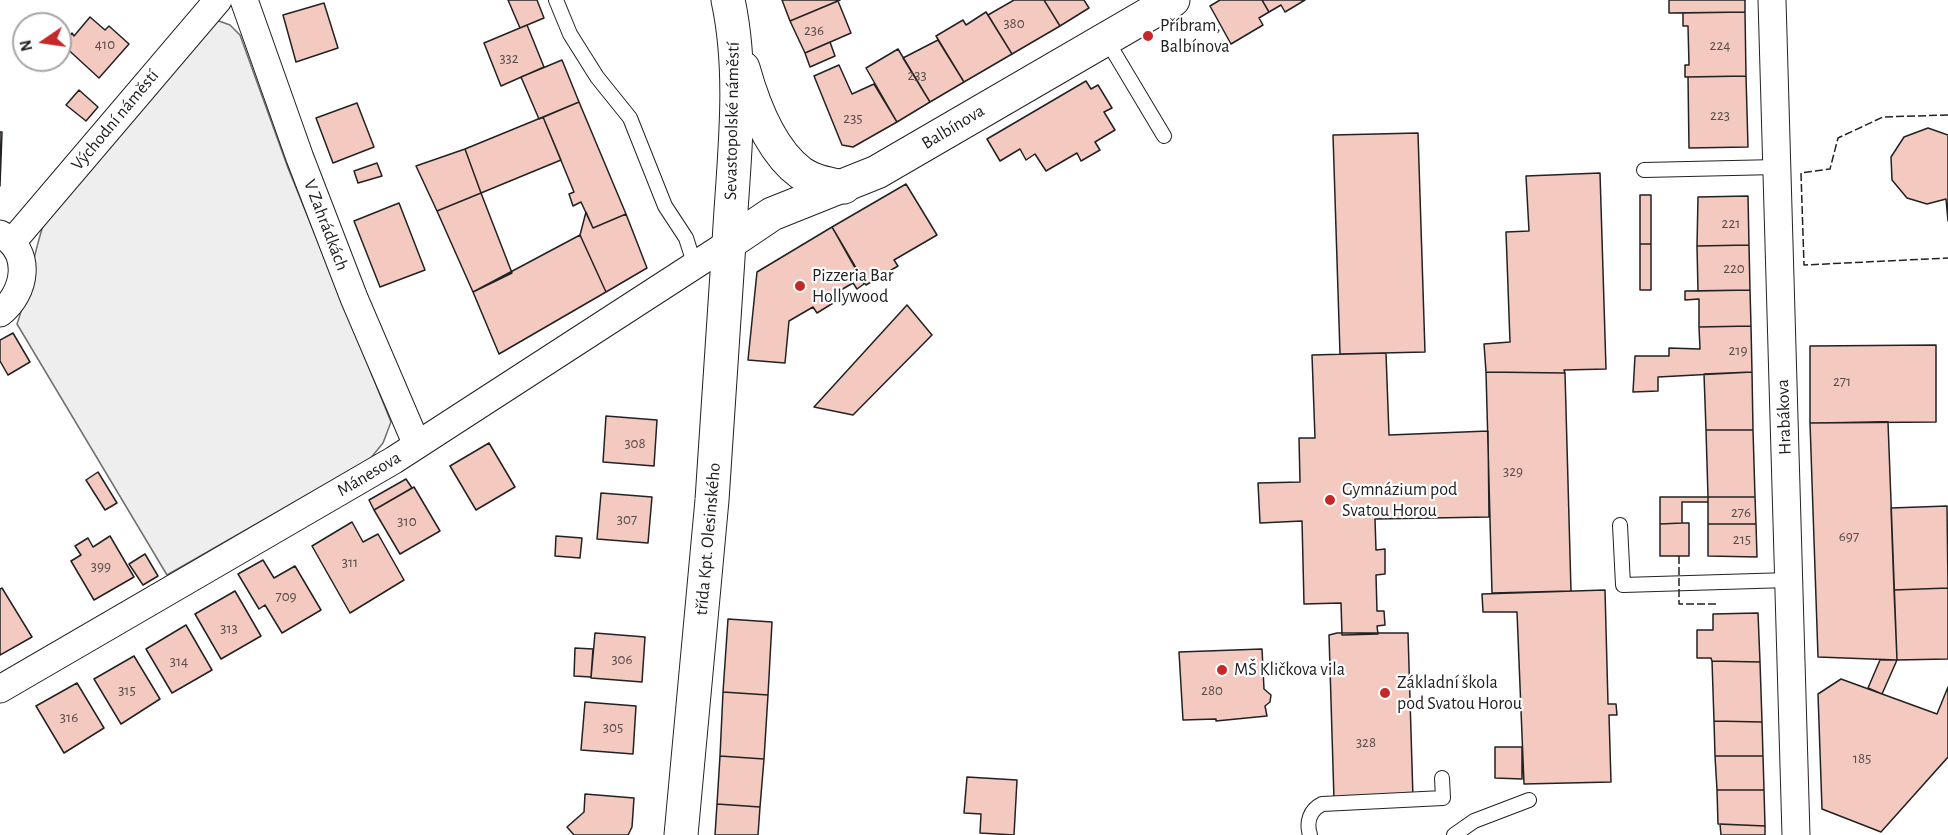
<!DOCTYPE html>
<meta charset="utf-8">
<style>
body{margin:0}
#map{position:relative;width:1948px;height:835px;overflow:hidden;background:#fff;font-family:"Alegreya Sans",sans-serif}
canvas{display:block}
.north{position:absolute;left:12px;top:12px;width:60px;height:60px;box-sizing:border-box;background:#fff;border:2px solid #a7a7a7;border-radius:50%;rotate:257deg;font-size:16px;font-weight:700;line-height:24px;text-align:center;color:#222}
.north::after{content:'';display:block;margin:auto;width:21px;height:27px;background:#c62828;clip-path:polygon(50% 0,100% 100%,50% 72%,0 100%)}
</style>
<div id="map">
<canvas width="1948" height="835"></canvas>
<div class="north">N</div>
</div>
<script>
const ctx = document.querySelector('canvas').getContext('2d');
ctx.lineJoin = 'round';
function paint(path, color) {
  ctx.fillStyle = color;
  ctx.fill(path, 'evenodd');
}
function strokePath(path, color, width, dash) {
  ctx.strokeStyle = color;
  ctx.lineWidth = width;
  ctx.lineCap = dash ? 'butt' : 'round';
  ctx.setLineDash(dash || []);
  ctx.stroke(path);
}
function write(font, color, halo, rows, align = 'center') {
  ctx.font = font + ' "Alegreya Sans",sans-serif';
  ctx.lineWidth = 4.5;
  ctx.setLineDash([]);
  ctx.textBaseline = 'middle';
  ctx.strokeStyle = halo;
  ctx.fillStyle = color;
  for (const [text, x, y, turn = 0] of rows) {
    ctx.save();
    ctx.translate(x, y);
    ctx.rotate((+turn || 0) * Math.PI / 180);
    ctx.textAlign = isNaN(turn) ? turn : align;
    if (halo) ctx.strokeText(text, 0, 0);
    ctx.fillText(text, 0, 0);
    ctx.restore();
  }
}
const green = new Path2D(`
 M 219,21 L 230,25 L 240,35 L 288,168 L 391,422 L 383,443 L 370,459 L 167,575 L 17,324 C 29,290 33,253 45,220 L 207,27 Z`);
paint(green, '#eee');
strokePath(green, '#6f6f6f', 1.5);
const building = new Path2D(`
 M 508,0 L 537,0 L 544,18 L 520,28 Z
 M 782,0 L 840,0 L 790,21 Z
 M 1014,0 L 1044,0 L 1060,26 L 1012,54 L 988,15 Z
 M 1044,0 L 1084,0 L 1089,8 L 1060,26 Z
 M 1220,0 L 1262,0 L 1269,12 L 1259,18 L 1263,25 L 1231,44 L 1210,6 Z
 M 1262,0 L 1305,0 L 1285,12 L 1281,5 L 1269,12 Z
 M 1669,0 L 1745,0 L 1745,12 L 1669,13 Z
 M 838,1 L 851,33 L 805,53 L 790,21 Z
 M 324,3 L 338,48 L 296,62 L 283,15 Z
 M 986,12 L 1012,54 L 964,82 L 936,36 L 963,20 L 966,25 Z
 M 1745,12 L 1746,76 L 1685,77 L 1685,65 L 1689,65 L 1688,26 L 1683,26 L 1683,13 Z
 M 90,17 L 105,30 L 109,26 L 129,44 L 99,78 L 62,44 L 72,33 L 74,36 Z
 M 527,25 L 544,67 L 501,86 L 484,43 Z
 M 938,40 L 964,82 L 930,102 L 903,58 Z
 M 830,42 L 835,56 L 810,67 L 805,53 Z
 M 898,49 L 930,102 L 897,122 L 866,68 Z
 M 562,60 L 579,102 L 539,119 L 521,77 Z
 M 839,65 L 852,94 L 874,84 L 897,122 L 853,147 L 842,145 L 814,76 Z
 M 1746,76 L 1748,147 L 1689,148 L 1688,77 Z
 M 1086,81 L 1091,89 L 1098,85 L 1112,108 L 1104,112 L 1115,130 L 1095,142 L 1100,150 L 1081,161 L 1077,153 L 1046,171 L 1035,154 L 1026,160 L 1020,149 L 1000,161 L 987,139 Z
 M 79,90 L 98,107 L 86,121 L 66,105 Z
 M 579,102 L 626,214 L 593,228 L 581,202 L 573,206 L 569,194 L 574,192 L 543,117 Z
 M 357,103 L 374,147 L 333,163 L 316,118 Z
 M 543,117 L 561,160 L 481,193 L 465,149 Z
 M 1928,128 L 1948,135 L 1948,221 L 1946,199 L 1927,204 L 1907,198 L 1892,180 L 1891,157 L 1904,137 Z
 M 0,132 L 2,132 L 0,186 Z
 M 1418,133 L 1425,352 L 1340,354 L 1333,135 Z
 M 465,149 L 481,193 L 437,211 L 416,166 Z
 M 377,163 L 382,176 L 358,183 L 354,171 Z
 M 1600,173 L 1606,369 L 1564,370 L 1565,373 L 1486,372 L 1484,344 L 1510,342 L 1506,232 L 1529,231 L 1526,176 Z
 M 906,184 L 937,235 L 894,260 L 898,266 L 866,285 L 832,227 Z
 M 481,193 L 512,273 L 473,292 L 437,211 Z
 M 1640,195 L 1651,195 L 1651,244 L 1640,244 Z
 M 1748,196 L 1749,245 L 1697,246 L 1698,197 Z
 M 399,203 L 425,270 L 380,287 L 354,221 Z
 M 586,212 L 593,228 L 626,214 L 647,268 L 606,292 L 580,235 Z
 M 832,227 L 864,284 L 857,289 L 853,283 L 834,294 L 838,300 L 817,313 L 813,307 L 789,321 L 785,363 L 748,360 L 757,272 Z
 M 580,235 L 606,292 L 499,354 L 473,292 Z
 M 1640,244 L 1651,244 L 1651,290 L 1640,290 Z
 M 1749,245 L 1750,290 L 1698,291 L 1697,246 Z
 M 1750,290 L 1751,326 L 1699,327 L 1699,299 L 1685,300 L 1685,291 Z
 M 907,305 L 932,335 L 853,415 L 814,407 Z
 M 1751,326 L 1752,372 L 1658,377 L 1658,391 L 1633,392 L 1635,356 L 1669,356 L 1669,348 L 1700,349 L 1699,327 Z
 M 13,333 L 30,362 L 8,375 L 0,361 L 0,340 Z
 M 1936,345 L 1936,422 L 1810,423 L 1810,346 Z
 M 1386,353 L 1389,435 L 1488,431 L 1489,517 L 1375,519 L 1376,550 L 1385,549 L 1385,574 L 1376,575 L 1377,611 L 1384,611 L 1385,625 L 1377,626 L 1378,634 L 1342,635 L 1341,603 L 1304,604 L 1302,521 L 1260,523 L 1258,483 L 1300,482 L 1299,438 L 1315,438 L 1312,355 Z
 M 1486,372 L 1565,373 L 1571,591 L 1492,593 Z
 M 1752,372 L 1753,430 L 1706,430 L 1704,374 Z
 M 606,416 L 657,420 L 654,466 L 603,462 Z
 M 1888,422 L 1897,660 L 1818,657 L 1810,423 Z
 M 1706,430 L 1753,430 L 1755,497 L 1708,497 Z
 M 489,443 L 515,487 L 476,510 L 450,466 Z
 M 98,472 L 117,503 L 105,510 L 86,480 Z
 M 406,479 L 412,488 L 374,510 L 369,500 Z
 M 414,487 L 440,531 L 400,554 L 374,510 Z
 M 601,493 L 652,497 L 648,543 L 597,539 Z
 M 1660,497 L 1708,497 L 1708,502 L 1682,502 L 1682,523 L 1660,524 Z
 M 1708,497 L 1755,497 L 1756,524 L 1708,524 Z
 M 1947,506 L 1948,588 L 1894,590 L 1891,508 Z
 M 352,522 L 363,542 L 378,534 L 404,580 L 350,613 L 312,546 Z
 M 1682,523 L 1689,523 L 1689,556 L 1660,556 L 1660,524 Z
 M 1708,524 L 1756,524 L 1757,557 L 1708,556 Z
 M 110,536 L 134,577 L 94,600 L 71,561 L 81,555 L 75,546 L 88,538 L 93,547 Z
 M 556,536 L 582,538 L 580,558 L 555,556 Z
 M 145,554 L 158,576 L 143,585 L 129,564 Z
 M 263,560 L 274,578 L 295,566 L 321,610 L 282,633 L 265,605 L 259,609 L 238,574 Z
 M 2,588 L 32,637 L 0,655 L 0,589 Z
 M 1948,588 L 1948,659 L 1897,660 L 1894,590 Z
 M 1605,590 L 1608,704 L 1616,704 L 1617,715 L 1609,715 L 1611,782 L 1524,784 L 1517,612 L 1483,612 L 1482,594 Z
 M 235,591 L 261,636 L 221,659 L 195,614 Z
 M 1758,613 L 1760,662 L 1712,661 L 1711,658 L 1697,658 L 1697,630 L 1713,630 L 1713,614 Z
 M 728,619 L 772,622 L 768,695 L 723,692 Z
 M 186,625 L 212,670 L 172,693 L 146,649 Z
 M 595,633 L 645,637 L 642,682 L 591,678 Z
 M 1337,633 L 1408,633 L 1413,798 L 1334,800 L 1329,635 Z
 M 575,648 L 593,649 L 591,677 L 574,676 Z
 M 1262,649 L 1264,689 L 1271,695 L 1270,702 L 1265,706 L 1267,716 L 1216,721 L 1216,719 L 1183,720 L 1179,652 Z
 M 134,656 L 160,699 L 121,724 L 94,679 Z
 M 1880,660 L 1897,660 L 1882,694 L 1868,688 Z
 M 1712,661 L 1760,662 L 1762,722 L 1714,721 Z
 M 1841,679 L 1937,714 L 1948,687 L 1948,757 L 1881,832 L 1822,809 L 1818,694 Z
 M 77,683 L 104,728 L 64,753 L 36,706 Z
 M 723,692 L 768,695 L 764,759 L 720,756 Z
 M 585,702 L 636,706 L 633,754 L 581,750 Z
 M 1714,721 L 1762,722 L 1763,756 L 1715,756 Z
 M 1495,747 L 1522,747 L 1522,779 L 1495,778 Z
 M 720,756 L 764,759 L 760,807 L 717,804 Z
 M 1715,756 L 1763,756 L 1764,790 L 1717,790 Z
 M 967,777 L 1017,780 L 1014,835 L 980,833 L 981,814 L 964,813 Z
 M 1717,790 L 1764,790 L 1765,826 L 1718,824 Z
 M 585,794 L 634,798 L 632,827 L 628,835 L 574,835 L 567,827 L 584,812 Z
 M 717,804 L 760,807 L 758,835 L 715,835 Z
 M 1720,824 L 1765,826 L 1765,835 L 1721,835 Z`);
paint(building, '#f3c9c0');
strokePath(building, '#222', 1.5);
const service = new Path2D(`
 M 556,0 L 570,34 L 597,77 L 630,118 L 665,206 L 686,238 L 695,266
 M 1106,39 L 1164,136
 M 1644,170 L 1777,167
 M 1620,525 L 1623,585 L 1789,580
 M 1310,835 C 1306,822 1310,810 1322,804 L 1443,798 L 1442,778
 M 1454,835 L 1474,821 L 1529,800`);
const minor = new Path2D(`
 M 244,0 L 300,158 L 354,298 L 417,445
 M 1772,0 L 1796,835
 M 0,234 C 33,251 26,293 0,313
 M 13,241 L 218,0
 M 0,689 L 394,460 L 729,243`);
const tertiary = new Path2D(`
 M 728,0 C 745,78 733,164 729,243
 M 743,68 C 753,104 770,150 801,173 C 814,182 829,184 844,187`);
const secondary = new Path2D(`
 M 681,835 L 712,500 L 729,243 L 772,214 L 877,172 L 1173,0`);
strokePath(service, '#222', 16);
strokePath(minor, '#222', 29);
strokePath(tertiary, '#222', 35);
strokePath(secondary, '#222', 35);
strokePath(service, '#fff', 14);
strokePath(minor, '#fff', 27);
strokePath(tertiary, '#fff', 33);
strokePath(secondary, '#fff', 33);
strokePath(new Path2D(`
 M 1948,115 L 1883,117 L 1838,138 L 1830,169 L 1801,173 L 1804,265 L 1948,258
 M 1679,556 L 1679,604 L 1718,604`), '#222', 1.5, [8, 3]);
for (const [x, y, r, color] of [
 [1148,36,6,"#c62828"],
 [800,286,6,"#c62828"],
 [1330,500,6,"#c62828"],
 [1222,670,6,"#c62828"],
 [1385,693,6,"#c62828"]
]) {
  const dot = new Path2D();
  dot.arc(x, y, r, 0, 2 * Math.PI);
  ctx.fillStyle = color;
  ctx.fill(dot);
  strokePath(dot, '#fff', 2);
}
write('15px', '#564c4a', null, [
 ["380",1014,23],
 ["236",814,30],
 ["410",105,44],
 ["224",1720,45],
 ["332",509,58],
 ["233",917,75],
 ["223",1720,115],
 ["235",853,118],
 ["221",1731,223],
 ["220",1734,268],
 ["219",1738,350],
 ["271",1842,381],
 ["308",635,443],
 ["329",1513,471],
 ["276",1741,512],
 ["307",627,519],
 ["310",407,521],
 ["697",1849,536],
 ["215",1742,539],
 ["311",350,562],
 ["399",101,566],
 ["709",286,596],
 ["313",229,628],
 ["306",622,659],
 ["314",179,661],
 ["315",127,690],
 ["280",1212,690],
 ["316",69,717],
 ["305",613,727],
 ["328",1366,742],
 ["185",1862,758]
]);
write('18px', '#222', '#fff', [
 ["Příbram,",1160,26],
 ["Balbínova",1160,47],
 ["Pizzeria Bar",812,276],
 ["Hollywood",812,297],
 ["Gymnázium pod",1342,490],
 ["Svatou Horou",1342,511],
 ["MŠ Kličkova vila",1234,670],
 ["Základní škola",1397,683],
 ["pod Svatou Horou",1397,704]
], 'left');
write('18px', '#222', '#fff', [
 ["Východní náměstí",115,120,-50],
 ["Sevastopolské náměstí",732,121,-89],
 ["Balbínova",953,127,-31],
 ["V Zahrádkách",326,225,69],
 ["Hrabákova",1784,417,-92],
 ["Mánesova",369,474,-31],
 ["třída Kpt. Olesinského",708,539,-85]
]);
</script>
